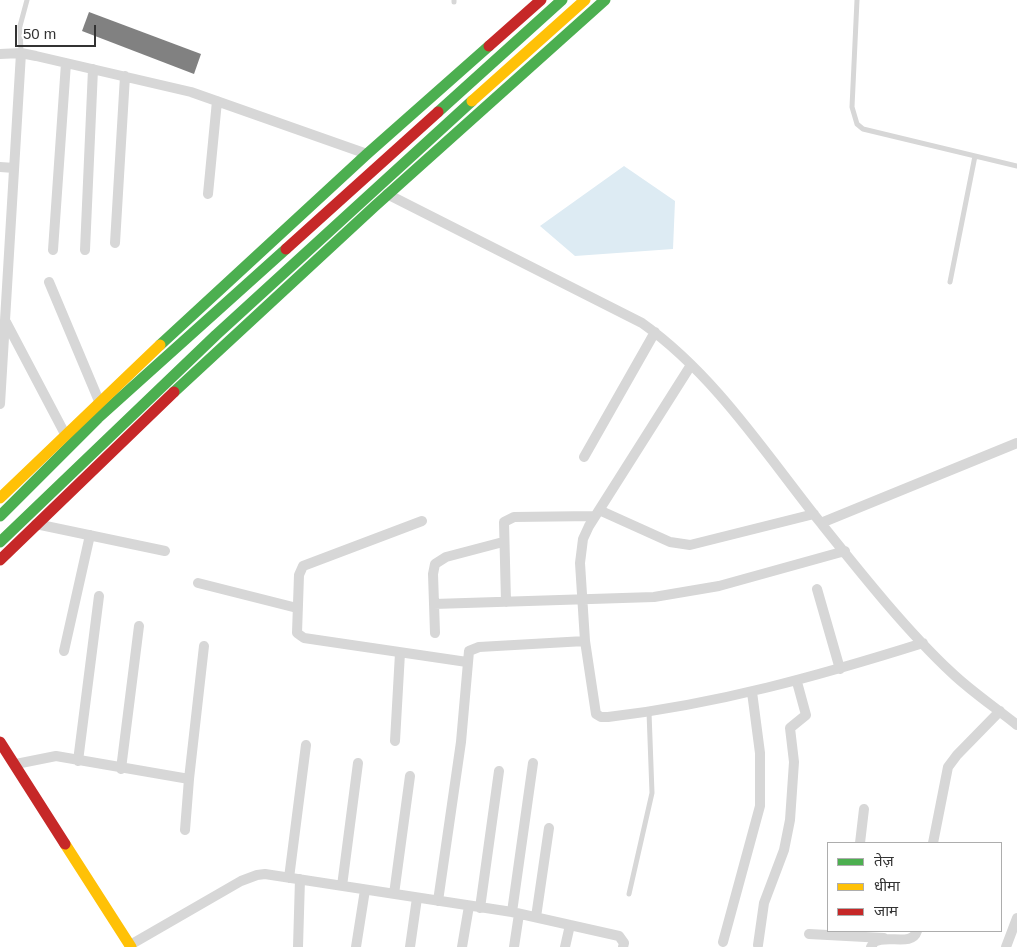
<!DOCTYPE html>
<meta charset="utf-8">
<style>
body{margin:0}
#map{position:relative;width:1017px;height:947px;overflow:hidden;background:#fff;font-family:Arial,"Noto Sans Devanagari",sans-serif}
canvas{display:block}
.legend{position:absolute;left:827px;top:842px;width:175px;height:90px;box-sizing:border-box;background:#fff;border:1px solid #adadad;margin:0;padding:6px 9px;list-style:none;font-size:15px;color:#333}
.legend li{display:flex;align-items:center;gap:10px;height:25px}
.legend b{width:25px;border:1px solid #adadad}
.scale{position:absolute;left:15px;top:25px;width:81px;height:22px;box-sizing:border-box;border:2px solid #333;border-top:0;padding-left:6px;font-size:15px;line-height:18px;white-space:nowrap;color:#333;-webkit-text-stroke:4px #fff;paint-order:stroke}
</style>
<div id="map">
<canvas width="1017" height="947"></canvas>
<ul class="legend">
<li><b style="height:6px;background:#4caf50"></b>तेज़</li>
<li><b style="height:6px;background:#ffc107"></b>धीमा</li>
<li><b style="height:6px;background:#c62828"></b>जाम</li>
</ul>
<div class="scale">50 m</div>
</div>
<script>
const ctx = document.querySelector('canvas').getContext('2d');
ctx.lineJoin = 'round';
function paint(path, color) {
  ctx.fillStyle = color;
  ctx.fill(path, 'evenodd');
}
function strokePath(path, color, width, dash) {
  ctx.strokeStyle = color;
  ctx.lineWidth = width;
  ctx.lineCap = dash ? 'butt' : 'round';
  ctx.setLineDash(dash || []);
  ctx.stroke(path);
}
paint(new Path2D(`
 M 624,166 L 675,201 L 673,249 L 575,256 L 540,226 Z`), '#ddebf3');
paint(new Path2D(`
 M 89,12 L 201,54 L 194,74 L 82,31 Z`), '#818181');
strokePath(new Path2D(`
 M 857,0 L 852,107 L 857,124 L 863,129 L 1017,166
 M 454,2 L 454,0
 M 21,53 L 20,26 L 27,0
 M 950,282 L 975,156
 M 629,894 L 652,793 L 649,712`), '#d7d7d7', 5);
strokePath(new Path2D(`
 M 0,54 L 21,53 L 36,56 L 191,92 L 367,154
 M 0,167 L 14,168
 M 208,194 L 217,101
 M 387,194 L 642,323 C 715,375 765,453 820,522 C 860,572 906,630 952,673 C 972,692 996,708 1017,725
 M 115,243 L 125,76
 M 53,250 L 66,63
 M 85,250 L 93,69
 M 49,282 L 99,401
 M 6,322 L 65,434
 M 691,365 L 589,526 L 583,539 L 580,563 L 585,641 L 596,714 L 601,717 L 608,717 C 718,704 818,676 923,643
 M 0,404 L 21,53
 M 584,457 L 655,332
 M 599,510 L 670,542 L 690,545 L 814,514
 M 422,521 L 303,566 L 299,575 L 297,633 L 304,638 L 467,662
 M 821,523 L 1017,443
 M 36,524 L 165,551
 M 198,583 L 297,608
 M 817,589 L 840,669
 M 506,602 L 504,522 L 514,517 L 595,516
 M 434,604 L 654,597 L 719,586 L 845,551
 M 435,633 L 433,574 L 435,564 L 446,557 L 503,542
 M 64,651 L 90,535
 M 395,741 L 400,653
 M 78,761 L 99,596
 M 16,764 L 56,756 L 189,779 L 204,646
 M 121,769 L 139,626
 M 185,830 L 189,779
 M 860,843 L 864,809
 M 933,843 L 948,767 L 957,755 L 1000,711
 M 289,878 L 306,745
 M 342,886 L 358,763
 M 394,894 L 410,776
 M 438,901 L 461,742 L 469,651 L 479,647 L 585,641
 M 480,908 L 499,771
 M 512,912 L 533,763
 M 536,917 L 549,828
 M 809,934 L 884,938
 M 723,942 L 760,806 L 760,753 L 752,692
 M 130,945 L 241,881 L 257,875 L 265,874 L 512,912 L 619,936 L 624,943 L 623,947
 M 758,945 L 764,903 L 784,850 L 790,820 L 794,762 L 790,728 L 806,715 L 797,682
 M 298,947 L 300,879
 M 356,947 L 365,890
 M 410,947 L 417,898
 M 462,947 L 469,906
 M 514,947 L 519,914
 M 565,947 L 570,925
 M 871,947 L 874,942 C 887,934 912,947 917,931
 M 1006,947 L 1017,918`), '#d7d7d7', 10);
strokePath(new Path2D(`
 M 438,112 L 562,0
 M 160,345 L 367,154 L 489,46
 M 174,392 L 375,206 L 605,0
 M 0,516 L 98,418 L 286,249
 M 0,542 L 216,335 L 472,101`), '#4caf50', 11);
strokePath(new Path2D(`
 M 472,101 L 585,0
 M 0,498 L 160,345
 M 65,844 L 131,947`), '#ffc107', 11);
strokePath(new Path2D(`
 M 489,46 L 541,0
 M 286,249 L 438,112
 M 0,560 L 174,392
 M 0,742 L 65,844`), '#c62828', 11);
</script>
